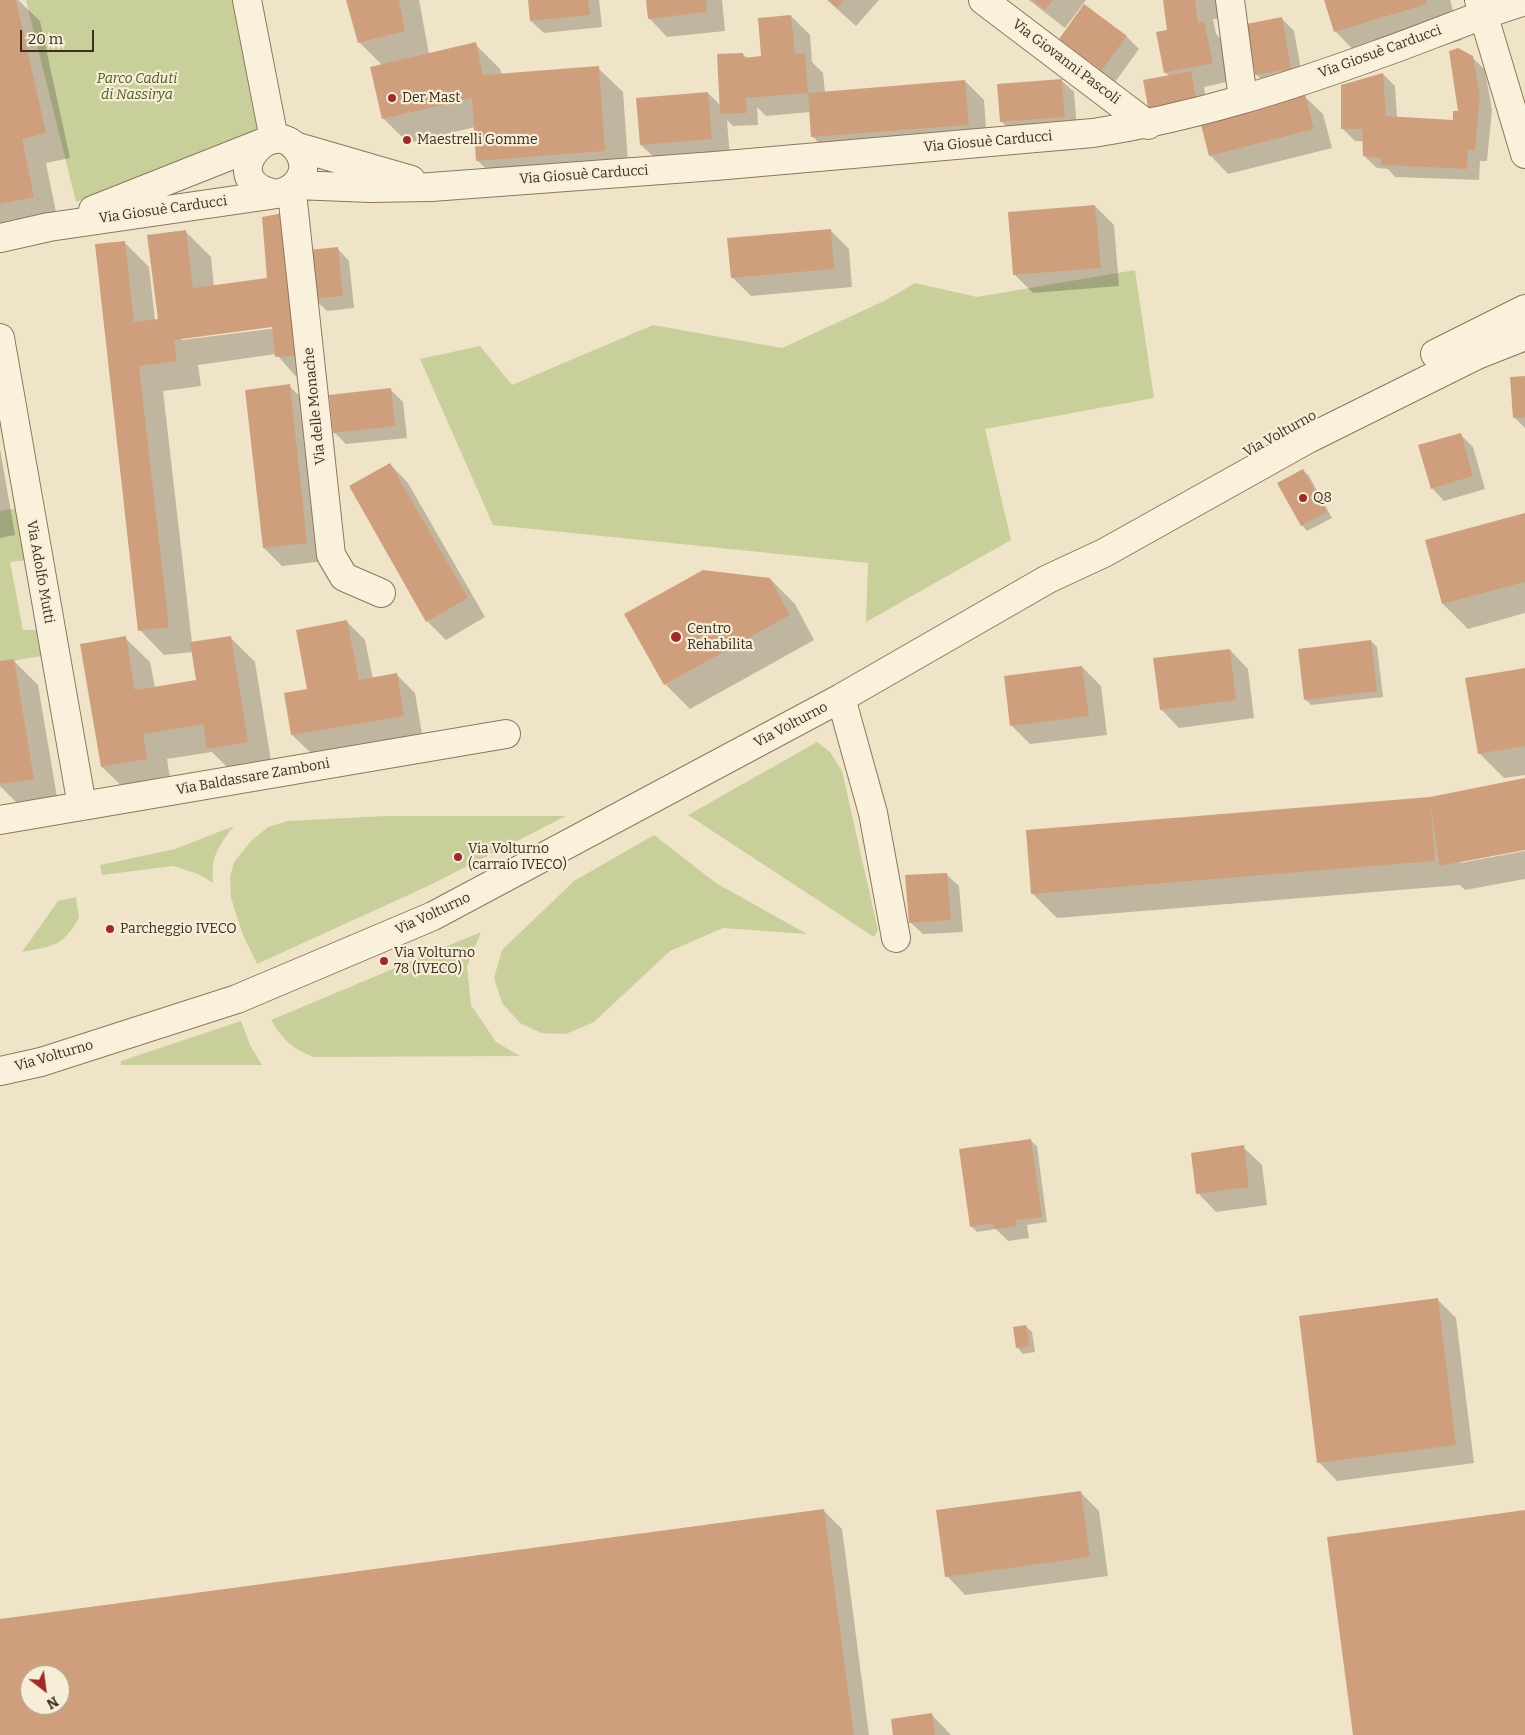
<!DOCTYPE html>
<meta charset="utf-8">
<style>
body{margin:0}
#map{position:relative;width:1525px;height:1735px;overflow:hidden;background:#f0e4c8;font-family:Bitter,serif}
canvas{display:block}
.north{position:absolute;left:20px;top:1665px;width:50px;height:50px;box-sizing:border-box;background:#f7eed8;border:1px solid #ada18e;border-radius:50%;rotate:150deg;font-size:14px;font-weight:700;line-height:20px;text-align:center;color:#3d2e20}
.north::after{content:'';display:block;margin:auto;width:18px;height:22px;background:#9e2a2b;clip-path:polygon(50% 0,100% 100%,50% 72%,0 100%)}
.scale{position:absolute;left:20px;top:30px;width:74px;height:22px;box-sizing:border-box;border:2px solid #3d2e20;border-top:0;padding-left:6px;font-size:15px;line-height:18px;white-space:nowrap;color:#3d2e20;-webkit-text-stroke:4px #f7eed8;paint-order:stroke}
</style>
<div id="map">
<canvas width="1525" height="1735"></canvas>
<div class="north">N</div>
<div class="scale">20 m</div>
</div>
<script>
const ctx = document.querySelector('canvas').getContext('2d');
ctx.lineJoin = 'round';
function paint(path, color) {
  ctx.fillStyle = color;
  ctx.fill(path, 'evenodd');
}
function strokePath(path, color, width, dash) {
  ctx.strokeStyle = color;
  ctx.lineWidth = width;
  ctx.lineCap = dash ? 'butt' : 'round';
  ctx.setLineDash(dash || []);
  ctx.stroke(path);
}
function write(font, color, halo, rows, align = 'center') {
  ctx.font = font + ' Bitter,serif';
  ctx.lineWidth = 4.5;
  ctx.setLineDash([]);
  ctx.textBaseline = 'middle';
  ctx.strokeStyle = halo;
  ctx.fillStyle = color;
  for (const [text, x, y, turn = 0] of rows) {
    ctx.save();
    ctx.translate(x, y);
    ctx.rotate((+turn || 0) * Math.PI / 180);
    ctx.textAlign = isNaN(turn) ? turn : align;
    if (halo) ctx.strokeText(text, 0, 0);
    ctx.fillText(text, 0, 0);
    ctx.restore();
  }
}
paint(new Path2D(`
 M 26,0 L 236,0 L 260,130 L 203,155 L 76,202 Z
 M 1135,270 L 1154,398 L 985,429 L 1011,540 L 866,622 L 868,563 L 493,525 L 420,359 L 480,346 L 512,385 L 653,325 L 782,348 L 886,300 L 915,283 L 977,297 Z
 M 18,508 L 27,560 L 10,562 L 23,630 L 37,630 L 41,656 L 0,663 L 0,511 Z
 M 817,742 L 830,752 L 842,771 L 878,930 L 874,937 L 688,815 Z
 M 386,816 L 566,816 L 428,886 L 257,964 L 243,935 L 231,898 L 230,877 L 234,862 L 251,841 L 268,827 L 288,821 Z
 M 234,826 C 218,847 211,855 213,883 L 198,874 L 173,866 L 102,875 L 100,865 L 175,849 Z
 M 654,835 L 716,883 L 807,934 L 723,928 L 670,951 L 594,1022 L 566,1034 L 541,1033 L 520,1023 L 502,1003 L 494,978 L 502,950 L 574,881 Z
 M 76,897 L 79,918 C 62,947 53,946 22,952 L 58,901 Z
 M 481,932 L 467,966 L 471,1005 L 496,1042 L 520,1056 L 314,1057 C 291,1048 284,1041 271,1020 Z
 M 241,1021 L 250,1045 L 262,1065 L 121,1065 L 121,1061 Z`), '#c9cf9b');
paint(new Path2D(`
 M 0,0 L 18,0 L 40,21 L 70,158 L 46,163 L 58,222 L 9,232 L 0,223 Z
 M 348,0 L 419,0 L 429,54 L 475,44 L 500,69 L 502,75 L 598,68 L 623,92 L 629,176 L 502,185 L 477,160 L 475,127 L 408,143 L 383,118 L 382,65 L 359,42 Z
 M 529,0 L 599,0 L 602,27 L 544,33 L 531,21 Z
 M 647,0 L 722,0 L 725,31 L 667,37 L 649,18 Z
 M 827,0 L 879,0 L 856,26 Z
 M 1029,0 L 1086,0 L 1065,28 Z
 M 1164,0 L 1218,0 L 1220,19 L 1213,19 L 1216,34 L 1223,42 L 1231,81 L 1204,87 L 1209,115 L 1165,72 L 1168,31 Z
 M 1325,0 L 1450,0 L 1462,40 L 1371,68 L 1335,31 Z
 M 1085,6 L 1127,37 L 1139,49 L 1115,82 L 1073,51 L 1061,39 Z
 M 791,16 L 810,35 L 812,62 L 823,73 L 825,93 L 965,81 L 984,100 L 987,143 L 831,155 L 813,137 L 811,112 L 766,116 L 757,107 L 758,125 L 733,126 L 727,120 L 730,157 L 660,163 L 641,145 L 708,93 L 721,106 L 743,54 L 748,59 L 763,58 Z
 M 1282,19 L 1294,31 L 1303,81 L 1269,87 L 1256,74 Z
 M 1472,57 L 1485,70 L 1492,110 L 1487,161 L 1480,161 L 1479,180 L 1395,177 L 1388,169 L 1377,168 L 1364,156 L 1363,141 L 1355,141 L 1343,129 L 1383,74 L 1395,86 L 1397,118 L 1454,121 L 1459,112 Z
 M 1061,80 L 1074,92 L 1077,129 L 1014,134 L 1001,121 Z
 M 1304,96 L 1323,114 L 1332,148 L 1228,174 L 1210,155 Z
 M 1095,206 L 1114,225 L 1119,286 L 1033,293 L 1014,274 Z
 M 830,230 L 849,249 L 852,287 L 751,296 L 732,277 Z
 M 186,232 L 211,257 L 214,287 L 269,279 L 309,251 L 337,248 L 349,261 L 354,308 L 327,311 L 315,300 L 301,382 L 276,354 L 198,365 L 201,386 L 163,391 L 192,643 L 230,637 L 255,662 L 272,767 L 233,773 L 212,752 L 167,759 L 171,784 L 127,791 L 102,767 L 125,638 L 150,662 L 155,688 L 197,681 L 193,652 L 164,655 L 140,630 L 124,242 L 149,267 L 155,320 L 159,320 ZM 278,325 L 278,328 L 182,340 L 182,338 Z
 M 1525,377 L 1525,428 L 1514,417 Z
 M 289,386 L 308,404 L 325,561 L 282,566 L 264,548 Z
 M 391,390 L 403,402 L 407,438 L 346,444 L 334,432 Z
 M 1460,434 L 1473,447 L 1485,489 L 1444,501 L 1432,488 Z
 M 0,449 L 15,535 L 0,538 Z
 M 390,464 L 408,483 L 485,617 L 446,640 L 427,621 L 350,487 Z
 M 1303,470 L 1309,476 L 1332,518 L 1307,531 L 1302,525 Z
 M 1525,514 L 1525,613 L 1468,629 L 1443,604 L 1426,541 Z
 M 770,579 L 795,604 L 814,640 L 690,709 L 665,684 Z
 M 346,621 L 365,640 L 373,679 L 397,675 L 415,693 L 422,734 L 311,753 L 292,735 L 309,690 Z
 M 1371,641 L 1377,647 L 1383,697 L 1311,705 L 1305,699 Z
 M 1230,650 L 1248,669 L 1254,718 L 1179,728 L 1161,709 Z
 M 13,660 L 38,685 L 58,803 L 23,809 L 0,786 L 0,662 Z
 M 1082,667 L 1101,686 L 1107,735 L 1030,744 L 1011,725 Z
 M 1525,669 L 1525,775 L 1504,778 L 1479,753 Z
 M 1525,779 L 1525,849 L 1460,861 L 1460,863 L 1525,851 L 1525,879 L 1465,890 L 1460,885 L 1057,918 L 1032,893 L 1430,798 Z
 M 946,874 L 959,886 L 963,932 L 923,934 L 910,922 Z
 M 1031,1141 L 1037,1146 L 1047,1222 L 1027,1225 L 1029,1238 L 1008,1241 L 996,1229 L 977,1232 L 971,1226 Z
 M 1243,1147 L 1262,1165 L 1267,1205 L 1216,1212 L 1198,1193 Z
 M 1437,1299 L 1456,1318 L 1474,1463 L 1337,1481 L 1319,1462 Z
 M 1026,1326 L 1032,1332 L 1035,1352 L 1023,1354 L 1018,1348 Z
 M 1080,1492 L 1099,1511 L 1108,1576 L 965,1595 L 947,1576 Z
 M 824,1511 L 842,1529 L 869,1735 L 0,1735 L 0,1620 ZM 30,1675 L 60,1675 L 60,1705 L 30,1705 Z
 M 932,1715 L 951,1735 L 894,1735 Z`), '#0003');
paint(new Path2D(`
 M 0,0 L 16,0 L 46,133 L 22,139 L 34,197 L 0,204 Z
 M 346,0 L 399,0 L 405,31 L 358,43 Z
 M 528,0 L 588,0 L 590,15 L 530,21 Z
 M 646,0 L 706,0 L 707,12 L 648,19 Z
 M 828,0 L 844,0 L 837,8 Z
 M 1032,0 L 1053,0 L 1045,10 Z
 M 1163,0 L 1195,0 L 1198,23 L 1204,22 L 1213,63 L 1164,73 L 1156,32 L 1167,30 Z
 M 1324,0 L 1425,0 L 1427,4 L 1334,32 Z
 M 1084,4 L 1127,36 L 1102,70 L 1059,39 Z
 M 791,15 L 795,54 L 805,53 L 808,93 L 746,98 L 747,113 L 720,114 L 717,54 L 743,53 L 743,58 L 761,56 L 758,18 Z
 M 1282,17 L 1291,69 L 1255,75 L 1246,24 Z
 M 476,42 L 483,75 L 599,66 L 605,151 L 476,161 L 472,98 L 382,119 L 370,67 Z
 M 1458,48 L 1473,56 L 1480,97 L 1475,150 L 1468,149 L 1467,169 L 1381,165 L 1381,158 L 1363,156 L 1362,129 L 1341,129 L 1341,85 L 1383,73 L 1386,116 L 1453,120 L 1453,111 L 1458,111 L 1449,51 Z
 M 1191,71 L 1197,103 L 1149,112 L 1143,80 Z
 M 1062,79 L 1065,117 L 1000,122 L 997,84 Z
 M 965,80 L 969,125 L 811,137 L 808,93 Z
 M 708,92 L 712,139 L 640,145 L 636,98 Z
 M 1305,94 L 1314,129 L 1209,156 L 1200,121 Z
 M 1095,205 L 1101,268 L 1013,275 L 1008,212 Z
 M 283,213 L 301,355 L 275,357 L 272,327 L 174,340 L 177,361 L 139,366 L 169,627 L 138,631 L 95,244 L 125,241 L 134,322 L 158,319 L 147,235 L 186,230 L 193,288 L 267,278 L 262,217 Z
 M 831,229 L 834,269 L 731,278 L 727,238 Z
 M 338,247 L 343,296 L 313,299 L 308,250 Z
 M 1525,376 L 1525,417 L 1513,418 L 1510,377 Z
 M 290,384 L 307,543 L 263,548 L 245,390 Z
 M 391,388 L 395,426 L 333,433 L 329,395 Z
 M 1461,433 L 1473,476 L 1431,489 L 1418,445 Z
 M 390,463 L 468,598 L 426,622 L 349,486 Z
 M 1303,469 L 1327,512 L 1301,526 L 1277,483 Z
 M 1525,513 L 1525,582 L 1442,604 L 1425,540 Z
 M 703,570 L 770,578 L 790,615 L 664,685 L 624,614 Z
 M 347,620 L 359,680 L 397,673 L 404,716 L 291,735 L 284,693 L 307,689 L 296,630 Z
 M 126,636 L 135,690 L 196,680 L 190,642 L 231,636 L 248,742 L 207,749 L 203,724 L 143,734 L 147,759 L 101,767 L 80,644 Z
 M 1371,640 L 1377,691 L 1304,700 L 1298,649 Z
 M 1230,649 L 1236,700 L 1160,710 L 1153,658 Z
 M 14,659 L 34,779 L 0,784 L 0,661 Z
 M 1082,666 L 1089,716 L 1010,726 L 1004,676 Z
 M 1525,668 L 1525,746 L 1478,754 L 1465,678 Z
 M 1525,778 L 1525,850 L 1439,866 L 1431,805 L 1435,861 L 1031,894 L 1026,830 L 1430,797 Z
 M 947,873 L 951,920 L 909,923 L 905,875 Z
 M 1031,1139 L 1042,1217 L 1016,1220 L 1017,1226 L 994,1229 L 993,1223 L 970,1227 L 959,1149 Z
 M 1244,1145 L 1249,1187 L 1196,1194 L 1191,1153 Z
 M 1438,1298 L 1456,1445 L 1317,1463 L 1299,1316 Z
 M 1026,1325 L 1030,1346 L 1016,1348 L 1013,1327 Z
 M 1081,1491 L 1090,1557 L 945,1577 L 936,1510 Z
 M 824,1509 L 854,1735 L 0,1735 L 0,1619 ZM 30,1675 L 60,1675 L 60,1705 L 30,1705 Z
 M 1525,1510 L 1525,1735 L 1353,1735 L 1327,1537 Z
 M 932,1713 L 935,1735 L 893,1735 L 891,1719 Z`), '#cf9f7d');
const minor = new Path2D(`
 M 247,0 L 274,139
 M 983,0 L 1148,125
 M 1230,0 L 1243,99
 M 1479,0 L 1525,154
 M 294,146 L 411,180
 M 296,185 L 370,188 L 431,187 L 715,166 L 1093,133 C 1191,118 1286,88 1379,54 C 1428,37 1475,16 1525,1
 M 287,192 L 293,202 L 331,555 L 344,577 L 381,593
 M 93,210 L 262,143
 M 0,238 L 49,227 L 277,194 C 296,190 310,173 300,154 C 276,107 210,182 277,194
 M 0,338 L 82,806
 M 1435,354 L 1525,309
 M 841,698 L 873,813 L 896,938
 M 0,820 L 506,734
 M 0,1071 L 41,1062 L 237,999 L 433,916 L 841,698 L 1048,579 L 1104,553 L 1308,439 L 1477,355 L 1525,336`);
strokePath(minor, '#8d765c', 30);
strokePath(minor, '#faf1dc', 28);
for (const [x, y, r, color] of [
 [392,98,5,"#9e2a2b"],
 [407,140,5,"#9e2a2b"],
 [1303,498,5,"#9e2a2b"],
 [676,637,6,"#9e2a2b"],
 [458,857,5,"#9e2a2b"],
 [110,929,5,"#9e2a2b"],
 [384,961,5,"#9e2a2b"]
]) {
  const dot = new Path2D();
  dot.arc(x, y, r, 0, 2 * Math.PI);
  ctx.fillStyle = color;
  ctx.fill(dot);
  strokePath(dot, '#f7eed8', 2);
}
write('14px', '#3d2e20', '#f7eed8', [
 ["Via Giosuè Carducci",1380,52,-20],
 ["Via Giovanni Pascoli",1066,62,37],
 ["Via Giosuè Carducci",988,142,-5],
 ["Via Giosuè Carducci",584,175,-4],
 ["Via Giosuè Carducci",163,210,-8],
 ["Via delle Monache",315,406,-96],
 ["Via Volturno",1280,434,-29],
 ["Via Adolfo Mutti",40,572,80],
 ["Via Volturno",791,725,-28],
 ["Via Baldassare Zamboni",253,777,-10],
 ["Via Volturno",433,914,-25],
 ["Via Volturno",54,1056,-16]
]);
write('italic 14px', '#4d5a26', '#f7eed8', [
 ["Parco Caduti",137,79],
 ["di Nassirya",137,95]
]);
write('14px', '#3d2e20', '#f7eed8', [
 ["Der Mast",402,98],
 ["Maestrelli Gomme",417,140],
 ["Q8",1313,498],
 ["Centro",687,629],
 ["Rehabilita",687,645],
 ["Via Volturno",468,849],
 ["(carraio IVECO)",468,865],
 ["Parcheggio IVECO",120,929],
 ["Via Volturno",394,953],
 ["78 (IVECO)",394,969]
], 'left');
</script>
